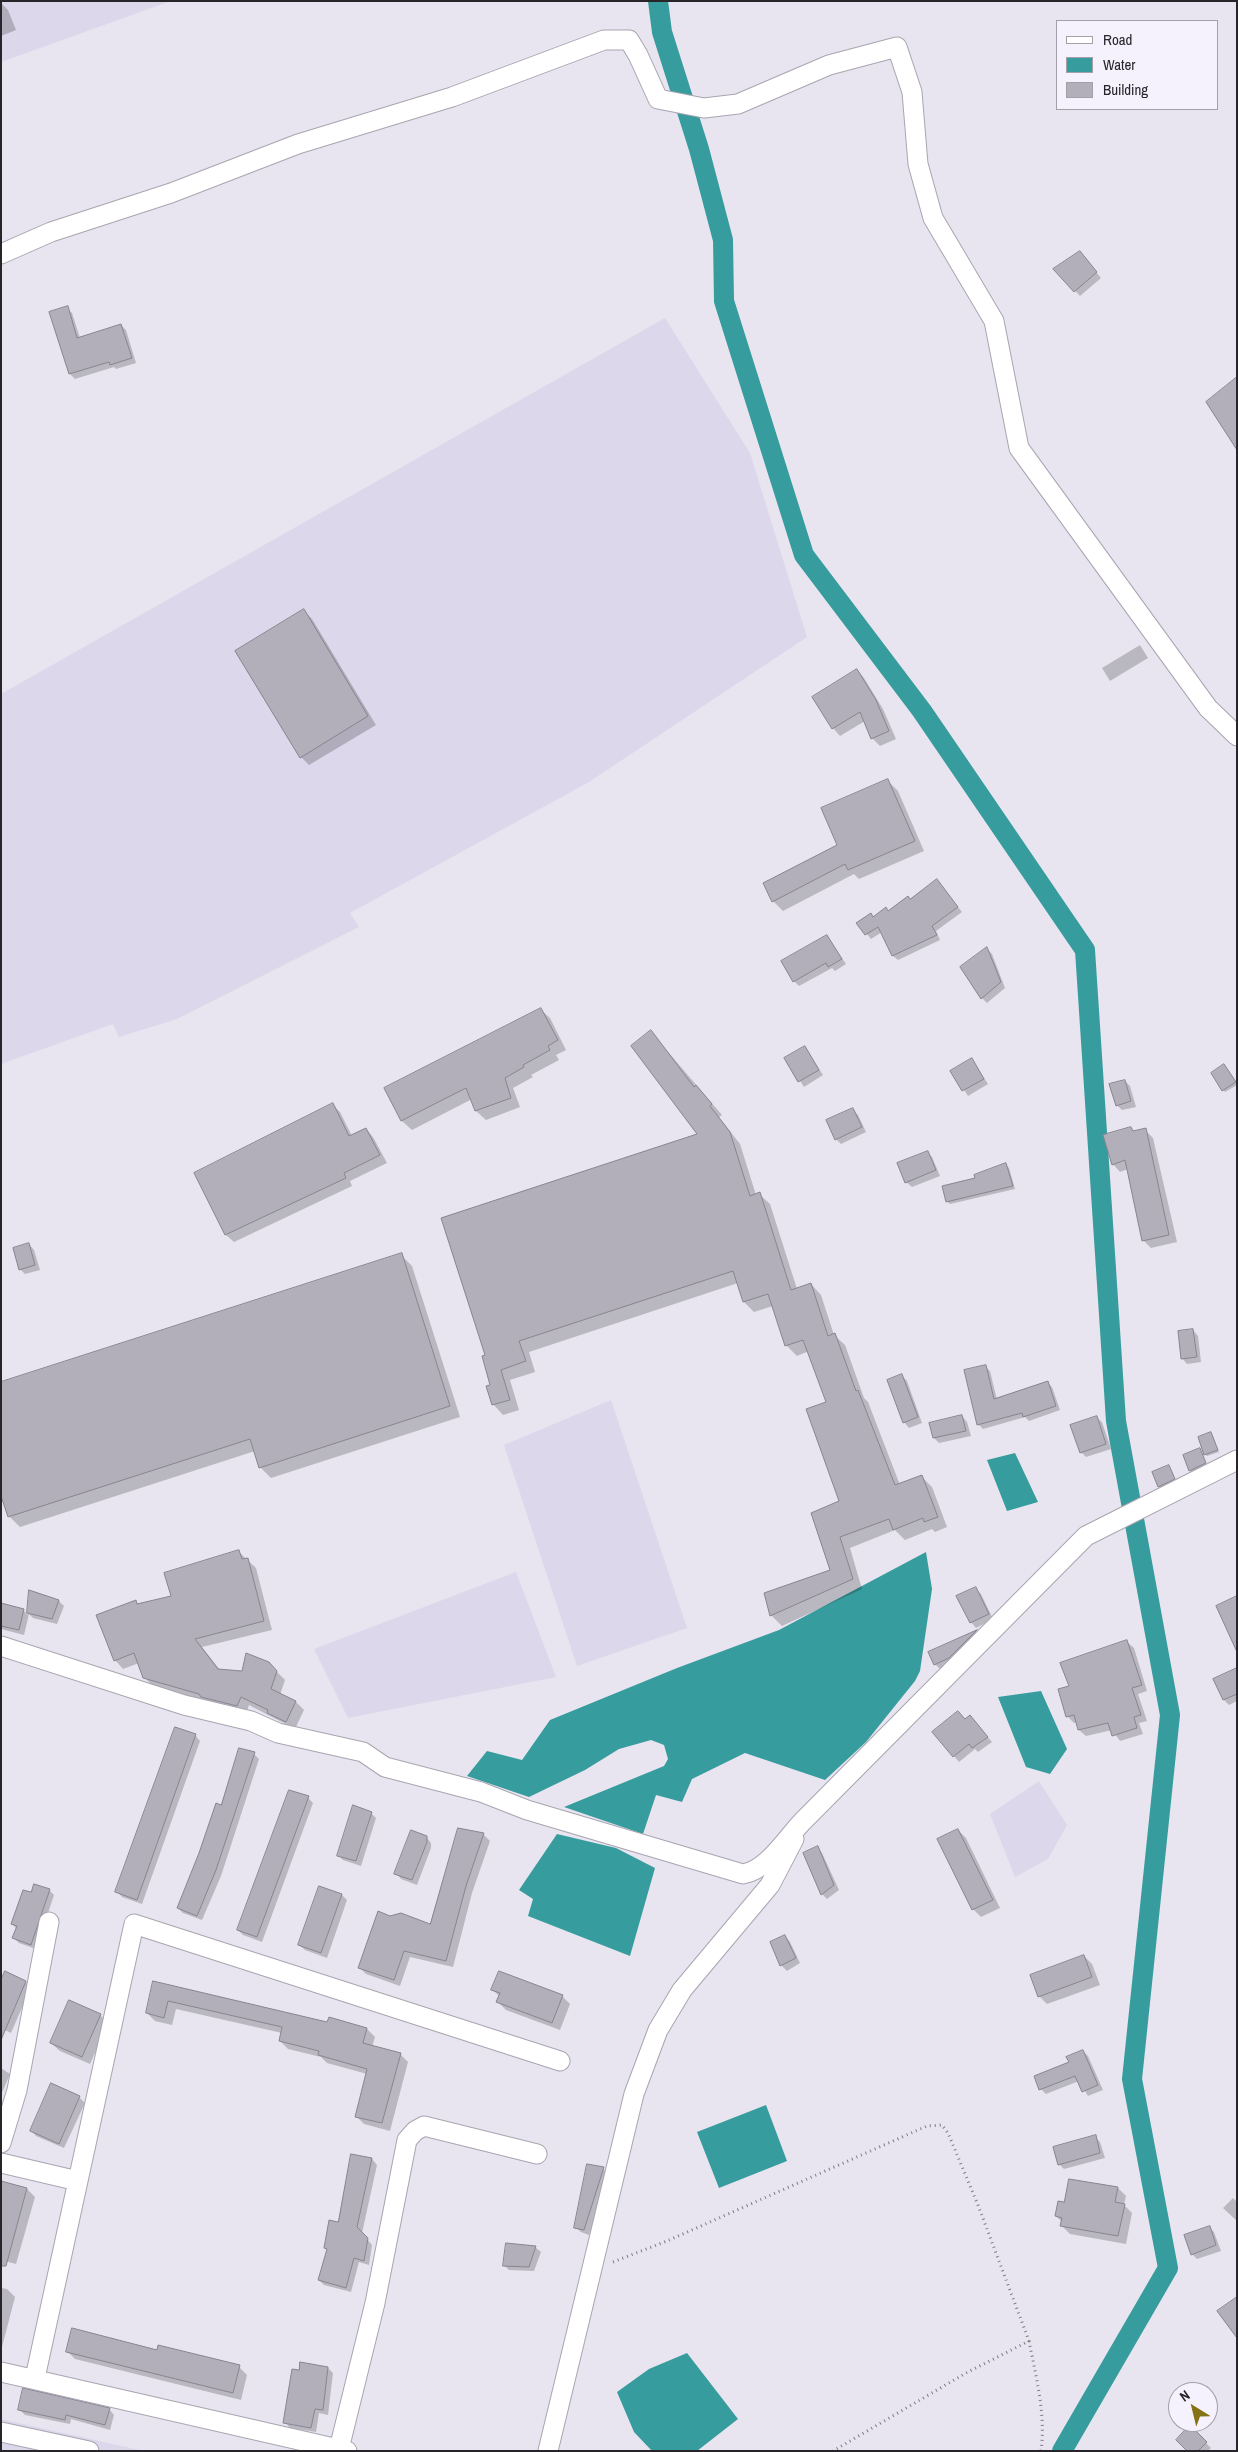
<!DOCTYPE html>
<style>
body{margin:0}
#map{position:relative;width:1238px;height:2452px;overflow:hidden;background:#e8e5f0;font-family:"Archivo Narrow",sans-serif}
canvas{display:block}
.frame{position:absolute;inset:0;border:2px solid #27252a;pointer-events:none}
.legend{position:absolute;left:1056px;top:20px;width:162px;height:90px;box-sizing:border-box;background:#f5f2fe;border:1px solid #a3a0a9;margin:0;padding:6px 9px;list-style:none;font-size:15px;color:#27252a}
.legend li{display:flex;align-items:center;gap:10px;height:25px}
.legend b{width:25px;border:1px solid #a3a0a9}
.north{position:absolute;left:1168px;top:2382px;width:50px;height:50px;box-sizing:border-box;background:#f5f2fe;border:1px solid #a3a0a9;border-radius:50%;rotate:324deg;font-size:14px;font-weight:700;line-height:20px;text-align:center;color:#27252a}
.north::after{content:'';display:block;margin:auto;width:18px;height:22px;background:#847214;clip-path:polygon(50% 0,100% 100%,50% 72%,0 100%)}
</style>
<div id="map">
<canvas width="1238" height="2452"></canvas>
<div class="frame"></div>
<ul class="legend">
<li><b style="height:6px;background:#fff"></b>Road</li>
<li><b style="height:14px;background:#379c9d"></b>Water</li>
<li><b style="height:14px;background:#b2afba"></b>Building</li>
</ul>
<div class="north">N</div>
</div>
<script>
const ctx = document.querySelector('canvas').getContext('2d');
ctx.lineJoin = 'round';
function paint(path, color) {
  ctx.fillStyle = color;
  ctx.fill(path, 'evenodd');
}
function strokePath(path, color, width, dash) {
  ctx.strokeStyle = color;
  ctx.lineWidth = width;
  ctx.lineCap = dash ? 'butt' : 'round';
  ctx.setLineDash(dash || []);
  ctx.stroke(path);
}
paint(new Path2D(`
 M 1,1 L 171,1 L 1,62 Z
 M 665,318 L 750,453 L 807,637 L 589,782 L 350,913 L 359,927 L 177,1019 L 119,1037 L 113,1024 L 1,1064 L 1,694 Z
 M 611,1400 L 687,1628 L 577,1666 L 504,1445 Z
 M 516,1572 L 556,1677 L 348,1718 L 314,1649 Z
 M 1039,1781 L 1067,1825 L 1048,1859 L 1015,1877 L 990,1814 Z
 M 1,2419 L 144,2451 L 1,2451 Z`), '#dcd7ea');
paint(new Path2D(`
 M 1015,1453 L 1038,1502 L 1007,1511 L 987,1460 Z
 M 926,1552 L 932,1589 L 920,1671 L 915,1681 L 866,1742 L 825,1780 L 745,1753 L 692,1779 L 682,1802 L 656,1795 L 643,1834 L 564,1807 L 664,1766 L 668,1759 L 664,1745 L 651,1740 L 619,1749 L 585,1770 L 529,1797 L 467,1776 L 487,1751 L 522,1760 L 550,1720 L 677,1668 L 779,1630 Z
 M 1041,1691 L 1067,1749 L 1050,1774 L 1026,1767 L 998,1697 Z
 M 557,1834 L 616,1848 L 655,1868 L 630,1956 L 528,1916 L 533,1899 L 519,1890 Z
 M 766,2105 L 787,2161 L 719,2188 L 697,2132 Z
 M 687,2353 L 738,2419 L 697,2451 L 652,2451 L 634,2432 L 617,2392 L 649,2369 Z`), '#379c9d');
paint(new Path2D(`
 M 1,3 L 8,10 L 16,30 L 1,36 Z
 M 1085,258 L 1101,278 L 1080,296 L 1055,269 Z
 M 67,308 L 72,313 L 80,338 L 121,325 L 126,330 L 136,363 L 116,369 L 114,367 L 75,379 L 70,374 L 51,313 Z
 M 304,611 L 312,619 L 376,725 L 309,765 L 301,757 Z
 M 1140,645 L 1148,658 L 1110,681 L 1102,668 Z
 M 857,670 L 864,678 L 883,709 L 896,739 L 880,746 L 872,738 L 865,721 L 840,736 L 833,728 Z
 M 888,781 L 898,791 L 924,851 L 859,879 L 854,874 L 783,911 L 773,901 L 839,845 Z
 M 937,881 L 962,912 L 936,931 L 940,940 L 898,960 L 893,956 L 882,932 L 871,939 L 858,923 L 889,912 L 910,900 Z
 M 827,936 L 846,964 L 835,971 L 832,968 L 799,986 L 794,981 Z
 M 987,949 L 992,954 L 1005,988 L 987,1003 L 982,998 Z
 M 540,1009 L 550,1018 L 566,1050 L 556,1055 L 559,1060 L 531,1075 L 533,1077 L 513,1088 L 520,1107 L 486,1120 L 476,1111 L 472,1099 L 412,1130 L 402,1121 L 386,1089 Z
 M 651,1032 L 722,1115 L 719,1117 L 740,1144 L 756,1195 L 759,1194 L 770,1204 L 797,1289 L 811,1284 L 821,1295 L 834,1335 L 845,1345 L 864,1398 L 868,1402 L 900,1485 L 922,1477 L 932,1487 L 947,1527 L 935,1532 L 932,1529 L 905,1540 L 895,1530 L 850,1548 L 862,1589 L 782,1626 L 772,1616 L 766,1593 L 831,1571 L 840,1502 L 828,1403 L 809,1351 L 797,1356 L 786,1345 L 773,1306 L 754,1312 L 744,1302 L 738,1283 L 529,1352 L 535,1372 L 510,1380 L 519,1410 L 503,1415 L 493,1404 L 491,1385 L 484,1357 L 699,1135 Z
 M 805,1047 L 823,1075 L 804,1087 L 786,1059 Z
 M 972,1060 L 988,1084 L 968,1096 L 952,1071 Z
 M 1226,1068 L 1237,1085 L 1225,1092 L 1223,1090 Z
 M 1125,1081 L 1130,1086 L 1136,1107 L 1122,1110 L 1117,1105 Z
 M 333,1105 L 340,1112 L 352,1136 L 366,1129 L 373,1137 L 387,1163 L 350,1181 L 352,1186 L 234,1242 L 226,1235 L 196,1174 Z
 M 853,1110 L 858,1115 L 866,1132 L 841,1144 L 836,1139 Z
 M 1131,1128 L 1135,1132 L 1145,1130 L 1153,1138 L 1177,1242 L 1151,1248 L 1143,1240 L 1128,1169 L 1120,1172 L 1113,1164 Z
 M 927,1152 L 932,1157 L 940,1176 L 912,1187 L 906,1182 Z
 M 1005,1164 L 1009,1168 L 1015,1189 L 950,1204 L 947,1201 L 977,1179 Z
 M 29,1244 L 34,1250 L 40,1270 L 25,1274 L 20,1269 Z
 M 401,1255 L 412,1266 L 460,1417 L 271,1478 L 260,1467 L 255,1451 L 20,1527 L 9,1516 Z
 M 1193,1330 L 1198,1336 L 1201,1362 L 1187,1364 L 1182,1358 Z
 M 985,1366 L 990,1371 L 997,1400 L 1047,1382 L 1052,1387 L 1060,1410 L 1029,1421 L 1025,1417 L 983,1429 L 978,1424 Z
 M 902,1376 L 907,1381 L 922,1423 L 909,1428 L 904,1422 Z
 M 962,1416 L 967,1422 L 971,1436 L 939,1443 L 934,1438 Z
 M 1096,1417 L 1102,1422 L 1111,1449 L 1086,1457 L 1081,1452 Z
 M 1211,1434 L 1219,1452 L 1207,1456 L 1205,1454 Z
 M 1200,1450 L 1207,1466 L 1192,1473 L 1190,1471 Z
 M 1168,1466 L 1176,1481 L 1161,1489 L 1159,1486 Z
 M 239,1552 L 256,1568 L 272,1630 L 202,1647 L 220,1670 L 243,1672 L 268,1663 L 285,1680 L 280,1695 L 296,1702 L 304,1710 L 295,1729 L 249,1705 L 246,1714 L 153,1686 L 144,1677 L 139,1663 L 123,1669 L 115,1660 L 136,1602 L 139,1605 L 173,1596 Z
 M 975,1588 L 981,1594 L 993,1619 L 976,1628 L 971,1622 Z
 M 30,1591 L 59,1601 L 64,1606 L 57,1624 L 33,1618 L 29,1614 L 24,1635 L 1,1629 L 1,1605 L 24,1611 L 28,1615 Z
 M 976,1632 L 981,1636 L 940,1669 L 935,1664 L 930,1653 Z
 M 1127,1642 L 1134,1648 L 1147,1691 L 1138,1694 L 1147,1721 L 1139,1723 L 1143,1734 L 1120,1741 L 1112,1730 L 1086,1736 L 1079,1730 L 1077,1722 L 1074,1723 L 1067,1716 L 1071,1687 Z
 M 1237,1669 L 1237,1701 L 1229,1705 L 1224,1700 Z
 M 970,1716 L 992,1742 L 978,1752 L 975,1749 L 959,1762 L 934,1732 Z
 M 195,1735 L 200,1741 L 142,1904 L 122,1897 L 117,1891 Z
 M 254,1754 L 259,1759 L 221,1876 L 202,1920 L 183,1913 L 178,1908 L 222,1806 Z
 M 308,1798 L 313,1803 L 262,1942 L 243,1935 L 238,1930 L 260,1868 L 262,1869 Z
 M 371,1813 L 376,1818 L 361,1866 L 343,1860 L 338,1855 Z
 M 459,1829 L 483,1834 L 490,1841 L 472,1893 L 453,1967 L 410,1957 L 400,1986 L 366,1974 L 360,1968 L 390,1917 L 430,1925 Z
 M 958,1830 L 966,1838 L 1000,1908 L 981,1917 L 973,1909 Z
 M 426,1837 L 431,1843 L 431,1848 L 417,1885 L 401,1879 L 396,1873 Z
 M 817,1848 L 822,1853 L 839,1890 L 827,1899 L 822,1894 L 805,1853 Z
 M 49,1890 L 54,1895 L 36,1949 L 19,1943 L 14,1938 L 17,1929 L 12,1924 Z
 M 342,1895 L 347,1900 L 327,1958 L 305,1950 L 299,1945 Z
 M 785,1936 L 790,1942 L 800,1963 L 787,1971 L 782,1966 L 772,1942 Z
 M 1084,1956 L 1092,1964 L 1100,1985 L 1047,2004 L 1039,1996 Z
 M 26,1982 L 31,1987 L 11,2033 L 1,2028 Z
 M 154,1983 L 328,2023 L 330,2019 L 367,2029 L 375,2037 L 372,2047 L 400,2054 L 408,2062 L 390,2131 L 364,2124 L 356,2116 L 367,2074 L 327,2063 L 321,2057 L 288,2049 L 280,2041 L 282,2033 L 176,2009 L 172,2025 L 155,2021 L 147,2013 Z
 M 493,1990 L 562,1996 L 570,2004 L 560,2030 L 506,2010 L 498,2002 L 500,1997 Z
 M 100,2015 L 108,2023 L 90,2064 L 60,2051 L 51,2043 Z
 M 1083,2051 L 1088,2056 L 1103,2090 L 1088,2096 L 1079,2081 L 1046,2094 L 1041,2089 Z
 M 1,2068 L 10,2074 L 1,2095 Z
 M 52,2085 L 79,2097 L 85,2103 L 64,2148 L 36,2136 L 31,2130 Z
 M 1095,2137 L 1100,2142 L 1105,2158 L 1064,2169 L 1059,2164 Z
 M 352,2156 L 372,2159 L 377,2165 L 362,2233 L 372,2245 L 369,2265 L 359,2262 L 351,2292 L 324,2285 L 319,2280 L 328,2250 L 325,2247 L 338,2223 Z
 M 603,2169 L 608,2174 L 589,2235 L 581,2232 L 575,2227 Z
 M 1,2182 L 27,2189 L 35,2197 L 16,2264 L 1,2260 Z
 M 1118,2188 L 1126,2196 L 1124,2205 L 1132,2213 L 1126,2244 L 1070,2234 L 1062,2226 L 1062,2222 L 1056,2216 L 1065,2204 Z
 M 1233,2198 L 1237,2202 L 1237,2221 L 1223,2208 Z
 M 1209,2227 L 1214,2232 L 1221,2251 L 1197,2259 L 1192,2254 Z
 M 535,2247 L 541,2252 L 534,2271 L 509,2270 L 504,2265 Z
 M 1,2288 L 7,2289 L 15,2297 L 2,2347 Z
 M 67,2351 L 157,2352 L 239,2367 L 247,2375 L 241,2400 L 75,2359 Z
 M 328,2368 L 333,2373 L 328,2415 L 319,2413 L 316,2432 L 290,2428 L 285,2422 Z
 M 109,2409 L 114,2415 L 110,2430 L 71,2419 L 70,2424 L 25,2415 L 20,2410 Z
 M 1190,2427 L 1211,2448 L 1208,2451 L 1188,2451 Z`), '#0003');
strokePath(new Path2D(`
 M 658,1 L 662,32 L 699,149 L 723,240 L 724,301 L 804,555 L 922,711 L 1085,950 L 1116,1421 L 1170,1715 L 1132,2079 L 1168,2268 L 1062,2451`), '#379c9d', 20);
const building = new Path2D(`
 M 1080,251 L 1097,272 L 1074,292 L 1053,269 Z
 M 68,306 L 77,338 L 121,324 L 132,358 L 110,365 L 109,362 L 69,374 L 49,312 Z
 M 1237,377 L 1237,450 L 1206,402 Z
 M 304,609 L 368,716 L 300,758 L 235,651 Z
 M 857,669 L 876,700 L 889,731 L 871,739 L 860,712 L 832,729 L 812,697 Z
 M 888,779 L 915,841 L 848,870 L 845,864 L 772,902 L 763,883 L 837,845 L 821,808 Z
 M 937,879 L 958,907 L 932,926 L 937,935 L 892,956 L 878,927 L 865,935 L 856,923 L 871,913 L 873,917 L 886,907 L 888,911 L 908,896 L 910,899 Z
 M 827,935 L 842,959 L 828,967 L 826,963 L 793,982 L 781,961 Z
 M 987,947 L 1001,982 L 981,999 L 960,967 Z
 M 541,1008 L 558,1040 L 548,1046 L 550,1050 L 523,1065 L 524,1067 L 505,1078 L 511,1098 L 475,1111 L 466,1088 L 401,1121 L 384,1088 Z
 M 651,1030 L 694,1087 L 696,1085 L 712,1104 L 710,1106 L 730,1132 L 750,1196 L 760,1192 L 791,1290 L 811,1283 L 828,1336 L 835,1333 L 856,1391 L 858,1390 L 895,1485 L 922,1475 L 938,1517 L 924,1522 L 923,1518 L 893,1530 L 889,1519 L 840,1537 L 853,1579 L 770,1616 L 764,1593 L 830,1570 L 811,1513 L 839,1501 L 806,1409 L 826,1402 L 803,1340 L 785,1346 L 768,1294 L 743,1302 L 733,1271 L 519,1341 L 526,1361 L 501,1370 L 510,1400 L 492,1405 L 486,1386 L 490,1385 L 482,1356 L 485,1355 L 441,1218 L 697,1134 L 631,1046 Z
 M 805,1046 L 819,1070 L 798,1082 L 784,1058 Z
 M 972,1058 L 984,1079 L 962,1091 L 950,1071 Z
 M 1224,1064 L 1236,1082 L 1222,1091 L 1211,1073 Z
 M 1125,1080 L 1131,1101 L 1116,1106 L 1109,1084 Z
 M 333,1103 L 349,1136 L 366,1128 L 380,1155 L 344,1173 L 346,1178 L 225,1235 L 194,1173 Z
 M 853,1108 L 862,1127 L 835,1140 L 826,1120 Z
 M 1131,1127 L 1133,1131 L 1146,1128 L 1169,1235 L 1142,1241 L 1125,1160 L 1112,1165 L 1103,1135 Z
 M 928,1151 L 936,1170 L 905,1183 L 897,1163 Z
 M 1006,1163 L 1013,1186 L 946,1202 L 942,1186 L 975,1178 L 974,1175 Z
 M 29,1243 L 35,1265 L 19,1270 L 13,1248 Z
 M 402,1253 L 450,1406 L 259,1468 L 250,1439 L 8,1517 L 1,1496 L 1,1382 Z
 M 1193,1329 L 1197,1357 L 1181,1359 L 1178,1331 Z
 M 986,1365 L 994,1399 L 1048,1381 L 1056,1406 L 1023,1417 L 1022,1413 L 977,1425 L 964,1370 Z
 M 902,1374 L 918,1417 L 903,1423 L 887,1380 Z
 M 962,1415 L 966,1431 L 933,1438 L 929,1423 Z
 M 1097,1416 L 1106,1444 L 1080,1453 L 1070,1425 Z
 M 1211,1432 L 1218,1450 L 1204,1455 L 1198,1437 Z
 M 1200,1448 L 1206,1463 L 1189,1471 L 1183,1455 Z
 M 1169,1465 L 1175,1479 L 1158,1487 L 1152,1472 Z
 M 239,1550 L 242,1559 L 248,1558 L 264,1621 L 195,1639 L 218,1669 L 242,1671 L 246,1653 L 269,1662 L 277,1671 L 271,1689 L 296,1701 L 286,1722 L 267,1713 L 268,1710 L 241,1697 L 237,1706 L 201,1697 L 199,1694 L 143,1678 L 134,1653 L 114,1661 L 96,1615 L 136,1600 L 137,1604 L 171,1596 L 164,1573 Z
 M 976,1587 L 989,1614 L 970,1623 L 956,1596 Z
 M 29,1590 L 59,1600 L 52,1619 L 27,1613 Z
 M 1237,1596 L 1237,1652 L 1216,1606 Z
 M 1,1603 L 24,1609 L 19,1630 L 1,1626 Z
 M 977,1630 L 949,1658 L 934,1665 L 928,1652 Z
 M 1127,1640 L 1142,1685 L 1132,1688 L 1141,1715 L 1134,1717 L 1137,1728 L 1112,1736 L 1108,1723 L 1078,1730 L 1074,1715 L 1066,1717 L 1058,1689 L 1069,1686 L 1060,1663 Z
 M 1237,1668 L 1237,1694 L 1223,1700 L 1213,1679 Z
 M 958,1711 L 965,1719 L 970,1715 L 988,1737 L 972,1748 L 969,1744 L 953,1757 L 932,1732 Z
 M 175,1727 L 196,1734 L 137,1900 L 115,1892 Z
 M 239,1748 L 255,1752 L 216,1870 L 197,1916 L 177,1908 L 199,1853 L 216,1803 L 221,1805 Z
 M 289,1790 L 309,1796 L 257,1937 L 237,1930 Z
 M 353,1805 L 372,1812 L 356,1861 L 337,1856 Z
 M 458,1828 L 484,1833 L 466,1886 L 446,1961 L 404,1951 L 394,1980 L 358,1968 L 378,1911 L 390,1916 L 401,1913 L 430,1924 Z
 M 958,1829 L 993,1900 L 972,1910 L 937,1839 Z
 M 411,1830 L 427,1836 L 427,1842 L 412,1880 L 394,1874 Z
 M 818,1846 L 834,1885 L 821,1895 L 803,1853 Z
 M 34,1884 L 50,1889 L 31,1945 L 12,1938 L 17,1926 L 11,1924 L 23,1890 L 31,1892 Z
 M 319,1886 L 342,1894 L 321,1953 L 298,1945 Z
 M 785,1935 L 796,1958 L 780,1966 L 770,1942 Z
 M 1084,1955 L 1092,1977 L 1038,1997 L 1030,1975 Z
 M 5,1971 L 26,1981 L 1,2040 L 1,1980 Z
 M 499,1971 L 563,1995 L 552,2023 L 496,2002 L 500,1993 L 491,1990 Z
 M 153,1981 L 327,2022 L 329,2017 L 367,2028 L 363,2043 L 401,2053 L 382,2123 L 355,2117 L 367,2069 L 318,2055 L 319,2051 L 279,2041 L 282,2027 L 168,2001 L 164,2018 L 146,2013 Z
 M 69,2000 L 101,2014 L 82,2057 L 50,2043 Z
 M 1083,2050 L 1098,2085 L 1082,2092 L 1075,2076 L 1039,2090 L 1034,2076 L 1069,2062 L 1066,2057 Z
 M 51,2083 L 80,2096 L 59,2144 L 30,2131 Z
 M 1096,2135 L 1100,2153 L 1058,2165 L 1053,2147 Z
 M 351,2154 L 372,2158 L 357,2227 L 368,2238 L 364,2261 L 354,2258 L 346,2288 L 318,2280 L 327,2249 L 324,2248 L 329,2220 L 338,2222 Z
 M 587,2164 L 604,2167 L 584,2230 L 574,2228 Z
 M 1069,2179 L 1118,2187 L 1115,2202 L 1125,2204 L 1118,2236 L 1060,2226 L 1062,2218 L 1055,2216 L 1058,2201 L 1064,2202 Z
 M 1,2181 L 27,2188 L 6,2266 L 1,2266 Z
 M 1210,2226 L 1216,2245 L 1191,2255 L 1184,2235 Z
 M 506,2243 L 536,2246 L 529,2267 L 503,2266 Z
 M 1237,2297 L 1237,2338 L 1217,2311 Z
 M 72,2328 L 157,2350 L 158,2345 L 240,2365 L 233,2393 L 66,2352 Z
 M 300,2362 L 328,2367 L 323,2410 L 315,2409 L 311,2428 L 283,2423 L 292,2369 L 299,2370 Z
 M 23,2388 L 110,2408 L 105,2425 L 66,2415 L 65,2420 L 18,2410 Z
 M 1190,2425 L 1207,2442 L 1198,2451 L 1187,2451 L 1176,2440 Z`);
paint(building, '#b2afba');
strokePath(building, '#88848f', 1);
const minor = new Path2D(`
 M 1,254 L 51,232 L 171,193 L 298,144 L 452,97 L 604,40 L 629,40 L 638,55 L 658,99 L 704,108 L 738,104 L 829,65 L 897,47 L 912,92 L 918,164 L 933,218 L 994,321 L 1019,448 L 1208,708 L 1237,736
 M 1,1646 L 184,1705 L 251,1721 L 278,1733 L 363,1752 L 385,1767 L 481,1792 L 527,1810 L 743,1874 C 767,1870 786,1839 802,1822 L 1086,1536 L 1237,1460
 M 1,2143 L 17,2090 L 49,1922
 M 1,2163 L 78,2181
 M 1,2372 L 347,2451
 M 35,2378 L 134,1924 L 560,2061
 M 1,2432 L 89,2451
 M 339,2449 L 375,2303 L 407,2140 L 415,2131 L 424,2126 L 537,2154
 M 548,2451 L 634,2094 L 658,2030 L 682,1990 L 770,1885 L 794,1839`);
strokePath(minor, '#a8a5b0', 21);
strokePath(new Path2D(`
 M 613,2262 L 667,2241 L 927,2126 L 942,2125 L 948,2133 L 978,2205 L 1029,2341 L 966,2373 L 833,2451
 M 1029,2341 C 1036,2377 1046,2414 1041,2451`), '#7f7d84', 3, [1, 4]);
strokePath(minor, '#fff', 19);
</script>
